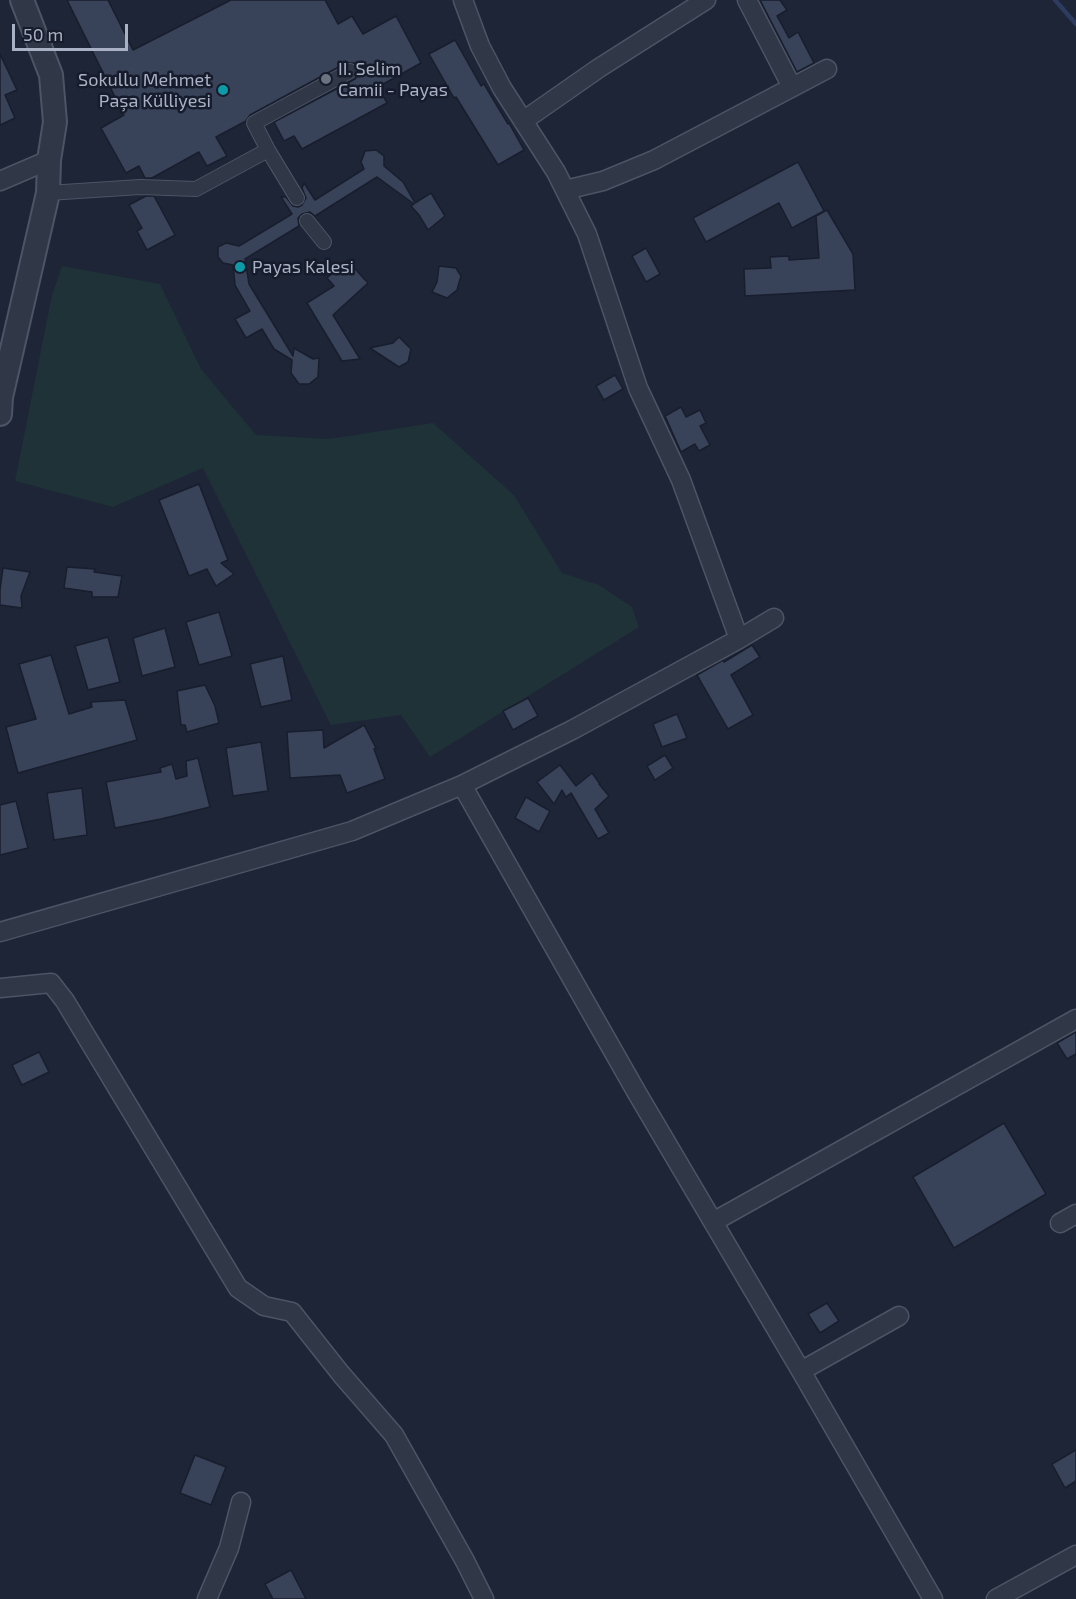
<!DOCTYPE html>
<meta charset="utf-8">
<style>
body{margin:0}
#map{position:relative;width:1076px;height:1599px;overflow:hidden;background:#1d2537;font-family:"Exo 2",sans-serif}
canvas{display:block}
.scale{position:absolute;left:12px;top:24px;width:116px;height:27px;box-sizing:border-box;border:3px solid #a9b1c5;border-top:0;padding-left:8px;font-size:18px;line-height:21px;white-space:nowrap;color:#a9b1c5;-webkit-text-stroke:4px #161c2b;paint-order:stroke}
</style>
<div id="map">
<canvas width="1076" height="1599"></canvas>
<div class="scale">50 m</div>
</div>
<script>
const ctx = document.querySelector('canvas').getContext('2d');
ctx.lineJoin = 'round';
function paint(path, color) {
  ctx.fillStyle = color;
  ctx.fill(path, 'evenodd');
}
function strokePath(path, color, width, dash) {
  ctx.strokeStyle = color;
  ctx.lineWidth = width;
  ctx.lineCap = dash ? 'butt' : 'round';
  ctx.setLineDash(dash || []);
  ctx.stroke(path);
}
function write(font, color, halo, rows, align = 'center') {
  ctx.font = font + ' "Exo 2",sans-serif';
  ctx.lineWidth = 5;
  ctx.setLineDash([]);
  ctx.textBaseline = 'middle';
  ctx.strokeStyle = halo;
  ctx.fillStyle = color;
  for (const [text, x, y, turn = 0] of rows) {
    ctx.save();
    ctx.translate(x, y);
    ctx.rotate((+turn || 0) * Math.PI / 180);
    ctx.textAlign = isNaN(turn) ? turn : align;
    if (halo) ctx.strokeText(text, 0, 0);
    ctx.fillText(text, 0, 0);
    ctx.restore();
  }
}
paint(new Path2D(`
 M 62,266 L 160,284 L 201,369 L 256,435 L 329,439 L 433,423 L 514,495 L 562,573 L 599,585 L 632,607 L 639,627 L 430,757 L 401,715 L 331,725 L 203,468 L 113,507 L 15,481 L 52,295 Z`), '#1f3238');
strokePath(new Path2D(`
 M 1055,0 L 1076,24`), '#2c3b5e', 4.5);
const building = new Path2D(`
 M 67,0 L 108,0 L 133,50 L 231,0 L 325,0 L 338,24 L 352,16 L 363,34 L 396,16 L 421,63 L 378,87 L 387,103 L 302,149 L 294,136 L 284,141 L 274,122 L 355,79 L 358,75 L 359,71 L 358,66 L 354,63 L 346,63 L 250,115 L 246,121 L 216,137 L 227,156 L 207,166 L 199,152 L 152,178 L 145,178 L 139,166 L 126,173 L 101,128 L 124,115 Z
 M 760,0 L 780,0 L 787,10 L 777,16 L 789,38 L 798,32 L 814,63 L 797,72 Z
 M 455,40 L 481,86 L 484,84 L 508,124 L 509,123 L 524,150 L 498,165 L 456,97 L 454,98 L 429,54 Z
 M 0,54 L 17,90 L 5,95 L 15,118 L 0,125 Z
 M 376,150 L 384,156 L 384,166 L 403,182 L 415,203 L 431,193 L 445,216 L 428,230 L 419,215 L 411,206 L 414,204 L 377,177 L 315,216 L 310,212 L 302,214 L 298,218 L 299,226 L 245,259 L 249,284 L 293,356 L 294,348 L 313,359 L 319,358 L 318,377 L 309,384 L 299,384 L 291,373 L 292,360 L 274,349 L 262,329 L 246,338 L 235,319 L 250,311 L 235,285 L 233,265 L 223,263 L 218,257 L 218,247 L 226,243 L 239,246 L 292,214 L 281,197 L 286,197 L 293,206 L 298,207 L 302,205 L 306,198 L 302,188 L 304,183 L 315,200 L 364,169 L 361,162 L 365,151 Z
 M 798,162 L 824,211 L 792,228 L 779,203 L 706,242 L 693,218 Z
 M 146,196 L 154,196 L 175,235 L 147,250 L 137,231 L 142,228 L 129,205 Z
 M 827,210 L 853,254 L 855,290 L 745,296 L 744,269 L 771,268 L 770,257 L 789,256 L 789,260 L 819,258 L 816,216 Z
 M 646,248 L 660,274 L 646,282 L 632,256 Z
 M 347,260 L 368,283 L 333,315 L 360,359 L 342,361 L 307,303 L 334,286 L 327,278 Z
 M 439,266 L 456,268 L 461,276 L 457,290 L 447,298 L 432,292 L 437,282 Z
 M 399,337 L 411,349 L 408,362 L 399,367 L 370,348 L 393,343 Z
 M 615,375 L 623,389 L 604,400 L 596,386 Z
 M 681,407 L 686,417 L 700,410 L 706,423 L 700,426 L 710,445 L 699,451 L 695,444 L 681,452 L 665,416 Z
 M 199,484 L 228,560 L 221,563 L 234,574 L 216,586 L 207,569 L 189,576 L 159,500 Z
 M 67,567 L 95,569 L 94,572 L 122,576 L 118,597 L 92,597 L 92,592 L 64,588 Z
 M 3,568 L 30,572 L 21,596 L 22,608 L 0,605 L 0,590 Z
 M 219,612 L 232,656 L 199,665 L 186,622 Z
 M 165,628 L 175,667 L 142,676 L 133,638 Z
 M 108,637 L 120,682 L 88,690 L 75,646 Z
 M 752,645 L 760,657 L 731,675 L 753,715 L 728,729 L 697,675 L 723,660 L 724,662 Z
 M 51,655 L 69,714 L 92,707 L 91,702 L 125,700 L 137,740 L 18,773 L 6,727 L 36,719 L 19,664 Z
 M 283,656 L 292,700 L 261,707 L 250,664 Z
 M 205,685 L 215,706 L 219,723 L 187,732 L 185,725 L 181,725 L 177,691 Z
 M 528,698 L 538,716 L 513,730 L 503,711 Z
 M 677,714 L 687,738 L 662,747 L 653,724 Z
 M 364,725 L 376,748 L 374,749 L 385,779 L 347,793 L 340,775 L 290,778 L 287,732 L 323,730 L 324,748 Z
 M 261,742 L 268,791 L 233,796 L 226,748 Z
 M 665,755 L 673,768 L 655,780 L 647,766 Z
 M 198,758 L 210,807 L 161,819 L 115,828 L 106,782 L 161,772 L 160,768 L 172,764 L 176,779 L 187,776 L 186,761 Z
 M 560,765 L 576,786 L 592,773 L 600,784 L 599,784 L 609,796 L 595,809 L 609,833 L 598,839 L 571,793 L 566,797 L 562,790 L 554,804 L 537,782 Z
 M 82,788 L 87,835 L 54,840 L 47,793 Z
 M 526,797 L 550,811 L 539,832 L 515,818 Z
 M 16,801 L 28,848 L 0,855 L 0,805 Z
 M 1076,1032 L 1076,1054 L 1067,1059 L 1057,1043 Z
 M 39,1052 L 49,1072 L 22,1085 L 12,1065 Z
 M 1004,1123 L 1046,1194 L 954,1248 L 913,1177 Z
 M 827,1303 L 839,1321 L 820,1333 L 808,1314 Z
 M 1076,1450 L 1076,1481 L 1065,1488 L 1052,1464 Z
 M 195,1455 L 226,1467 L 211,1505 L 180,1493 Z
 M 291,1570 L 306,1599 L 273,1599 L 265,1584 Z`);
paint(building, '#384258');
strokePath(building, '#181e2d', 1.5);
const pedestrian = new Path2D(`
 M 268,150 L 254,123 L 350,71
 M 48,193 L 140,187 L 196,189 L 268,150 L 297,198
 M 307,221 L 324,242`);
const minor = new Path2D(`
 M 747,0 L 792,87
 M 523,121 L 599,68 L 706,0
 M 0,181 L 49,160
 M 565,190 L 603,181 L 654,160 L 827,69
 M 739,639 L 774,618
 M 462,785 L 572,730 L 739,639 L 681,480 L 638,388 L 587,234 L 556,172 L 502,88 L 480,46 L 463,0
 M 0,932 L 352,831 L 462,785 L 637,1093 L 801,1371 L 933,1599
 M 0,988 L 51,983 L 65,1001 L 238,1288 L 264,1306 L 292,1312 L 341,1374 L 394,1435 L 465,1561 L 484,1599
 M 713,1222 L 1076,1019
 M 1060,1223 L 1076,1214
 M 801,1371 L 899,1316
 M 207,1599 L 229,1548 L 241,1502
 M 996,1599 L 1076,1555`);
const tertiary = new Path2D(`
 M 0,414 L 1,397 L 48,193 L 49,160 L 55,122 L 51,75 L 22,0`);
strokePath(pedestrian, '#4d5465', 16);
strokePath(minor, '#4d5465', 21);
strokePath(tertiary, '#4d5465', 26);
strokePath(pedestrian, '#303747', 14);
strokePath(minor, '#303747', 18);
strokePath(tertiary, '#303747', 22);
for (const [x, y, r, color] of [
 [326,79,6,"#6b7280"],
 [223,90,6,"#0f9aa8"],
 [240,267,6,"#0f9aa8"]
]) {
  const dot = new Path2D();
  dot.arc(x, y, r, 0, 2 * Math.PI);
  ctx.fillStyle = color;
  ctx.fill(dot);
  strokePath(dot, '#161c2b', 2);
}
write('18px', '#a9b1c5', '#161c2b', [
 ["II. Selim",338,69],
 ["Camii - Payas",338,90],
 ["Sokullu Mehmet",211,80,"right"],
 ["Paşa Külliyesi",211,101,"right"],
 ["Payas Kalesi",252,267]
], 'left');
</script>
